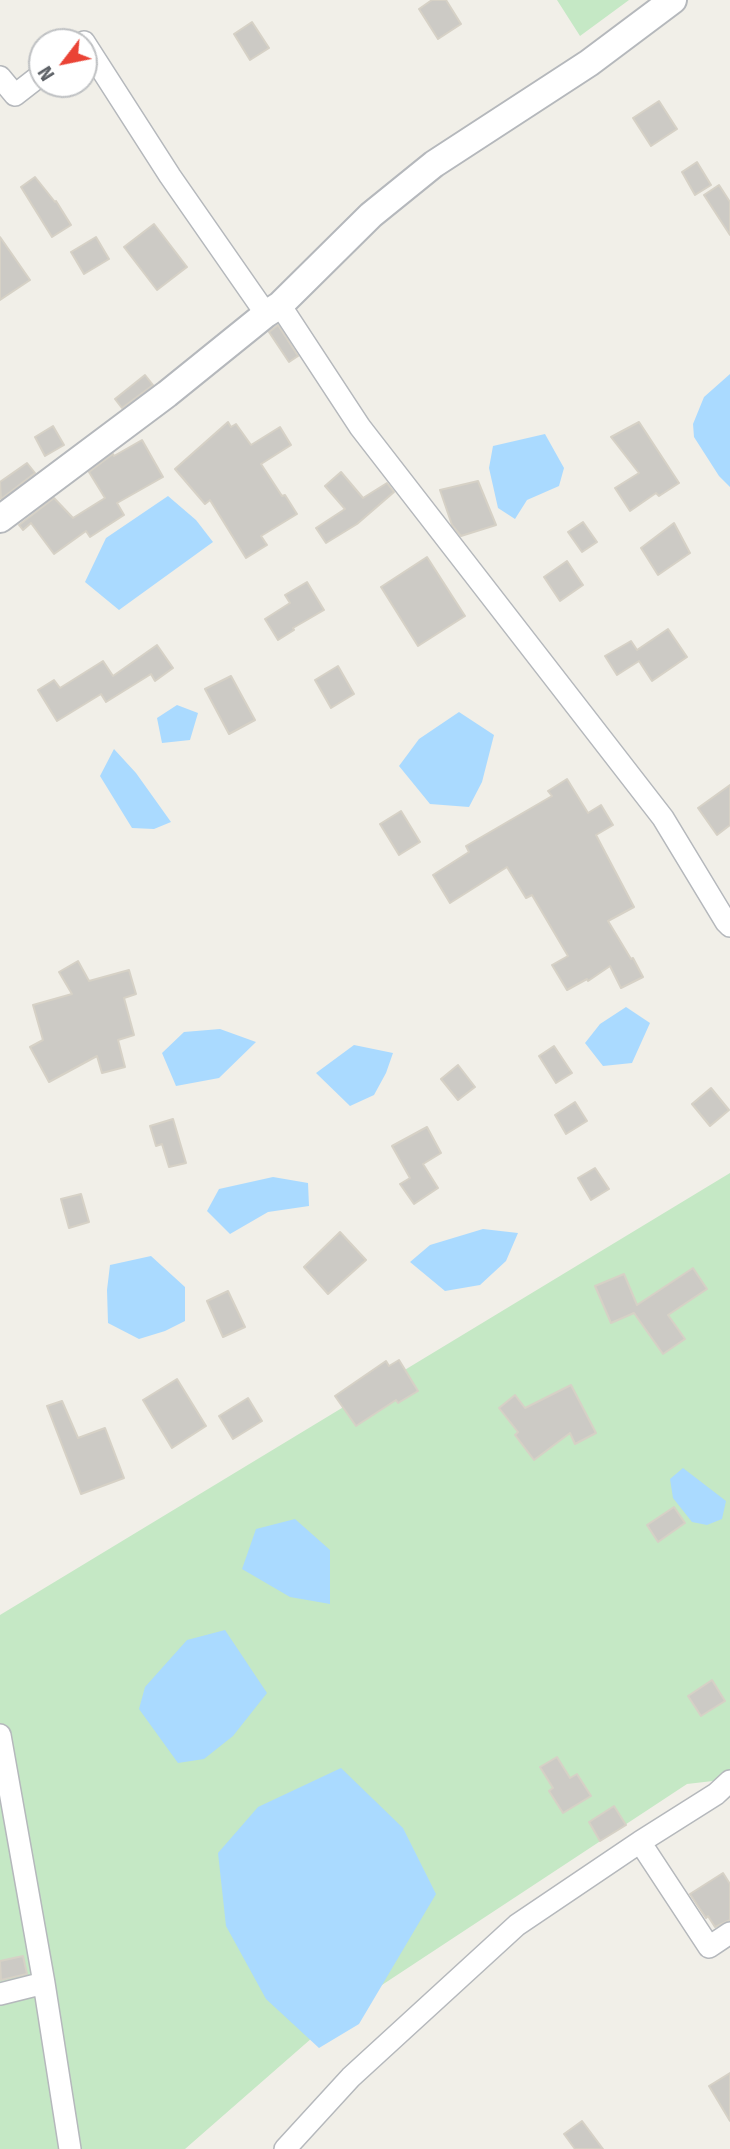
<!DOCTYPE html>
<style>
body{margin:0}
#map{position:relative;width:730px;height:2149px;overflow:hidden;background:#f1efe8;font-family:"Fira Sans",sans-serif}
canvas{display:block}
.north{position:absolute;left:28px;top:28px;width:70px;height:70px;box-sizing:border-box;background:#fff;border:2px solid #bfc1c3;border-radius:50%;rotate:238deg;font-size:19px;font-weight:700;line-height:28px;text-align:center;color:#5f6368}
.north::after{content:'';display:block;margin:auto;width:24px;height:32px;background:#ea4335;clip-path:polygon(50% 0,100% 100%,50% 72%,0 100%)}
</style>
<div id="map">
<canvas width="730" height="2149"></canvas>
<div class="north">N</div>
</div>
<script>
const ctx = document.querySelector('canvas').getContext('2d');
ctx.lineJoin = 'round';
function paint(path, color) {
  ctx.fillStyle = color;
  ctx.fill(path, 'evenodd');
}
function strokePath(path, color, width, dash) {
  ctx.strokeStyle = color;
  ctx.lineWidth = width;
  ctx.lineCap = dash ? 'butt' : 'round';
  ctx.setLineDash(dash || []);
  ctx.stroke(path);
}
paint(new Path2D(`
 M 557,0 L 629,0 L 580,36 Z
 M 730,1173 L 730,1779 L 687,1784 L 344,2010 L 185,2149 L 0,2149 L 0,1615 Z`), '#c5e8c5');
paint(new Path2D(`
 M 730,374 L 730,487 L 719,476 L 694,437 L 693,424 L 704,397 Z
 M 545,434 L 564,468 L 559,486 L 527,500 L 515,519 L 498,508 L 489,468 L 493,446 Z
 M 168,496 L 196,520 L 213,542 L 119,610 L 85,582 L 106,538 Z
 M 177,705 L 198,713 L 190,740 L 162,743 L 157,718 Z
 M 459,712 L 494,735 L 482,782 L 469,807 L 430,804 L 399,766 L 419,739 Z
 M 114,749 L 136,773 L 171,822 L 154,829 L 132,828 L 100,776 Z
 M 626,1007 L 650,1023 L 632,1063 L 603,1066 L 585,1043 L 600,1024 Z
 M 220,1029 L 256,1042 L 219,1078 L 176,1086 L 162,1053 L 184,1032 Z
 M 354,1045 L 393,1053 L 386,1073 L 374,1095 L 350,1106 L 316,1073 Z
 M 273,1177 L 308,1183 L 309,1206 L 268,1212 L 230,1234 L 207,1211 L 219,1189 Z
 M 483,1229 L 518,1233 L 506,1261 L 480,1285 L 445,1291 L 410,1262 L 430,1245 Z
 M 151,1256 L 185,1287 L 185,1321 L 165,1331 L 139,1339 L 108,1323 L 107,1290 L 110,1265 Z
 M 683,1468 L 726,1501 L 722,1519 L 707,1525 L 692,1522 L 673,1498 L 670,1479 Z
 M 295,1519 L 330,1550 L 330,1604 L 290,1597 L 242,1569 L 256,1529 Z
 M 225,1630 L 267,1693 L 233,1736 L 204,1759 L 178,1763 L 139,1709 L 145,1687 L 187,1640 Z
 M 341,1768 L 403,1828 L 436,1894 L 359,2024 L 319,2048 L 266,1999 L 226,1926 L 218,1853 L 258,1807 Z`), '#aadaff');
const building = new Path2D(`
 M 432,0 L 446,0 L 461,24 L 438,39 L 419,9 Z
 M 252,22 L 269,48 L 250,60 L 234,34 Z
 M 659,101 L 677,129 L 651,146 L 633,118 Z
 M 697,162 L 711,185 L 695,195 L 682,172 Z
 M 35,177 L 55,202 L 56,201 L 71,225 L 52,237 L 21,187 Z
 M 719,185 L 730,202 L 730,235 L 704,195 Z
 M 154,224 L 187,267 L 157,290 L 124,247 Z
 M 0,237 L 30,280 L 0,300 Z
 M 96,237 L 109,259 L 84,274 L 71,252 Z
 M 278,325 L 298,356 L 289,362 L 269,332 Z
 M 145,375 L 153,385 L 122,408 L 115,399 Z
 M 228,422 L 231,427 L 236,424 L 251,445 L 280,427 L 291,445 L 261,464 L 282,496 L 285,495 L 297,514 L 261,536 L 267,545 L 246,558 L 210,500 L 205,504 L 175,469 Z
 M 639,422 L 679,483 L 659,496 L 656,493 L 630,511 L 615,488 L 639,473 L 611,437 Z
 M 53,426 L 64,445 L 45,456 L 35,437 Z
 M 142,440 L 163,477 L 117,503 L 124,515 L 90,537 L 86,531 L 54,554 L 31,523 L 23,530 L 19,525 L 54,498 L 73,518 L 105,498 L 89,472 L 113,454 L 114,456 Z
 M 27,463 L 35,473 L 1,499 L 0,482 Z
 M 341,472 L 363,498 L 387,483 L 394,492 L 357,524 L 326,543 L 316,528 L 345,509 L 325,486 Z
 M 478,481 L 496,525 L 461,536 L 452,525 L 440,490 Z
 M 583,522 L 597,542 L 582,552 L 568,532 Z
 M 674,523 L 690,553 L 658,575 L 641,548 Z
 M 427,557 L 465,616 L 418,646 L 381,587 Z
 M 567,561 L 583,585 L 560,601 L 544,577 Z
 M 307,582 L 324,610 L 293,628 L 294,630 L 278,640 L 265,619 L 290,603 L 285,595 Z
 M 668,629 L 687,657 L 652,681 L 639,661 L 617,675 L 605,656 L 631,641 L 637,650 Z
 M 157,645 L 173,668 L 155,681 L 151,674 L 106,702 L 101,694 L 57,721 L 38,690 L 54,680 L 60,688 L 103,661 L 113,676 Z
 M 338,666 L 354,694 L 331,708 L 315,680 Z
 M 231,676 L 255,720 L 229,734 L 205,689 Z
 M 567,779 L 588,813 L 601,805 L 613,825 L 596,835 L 634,907 L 608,921 L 631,959 L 633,958 L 643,977 L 621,988 L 610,966 L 588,981 L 587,979 L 567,990 L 552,965 L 568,956 L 532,895 L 526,898 L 507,867 L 450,903 L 433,875 L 469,852 L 466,846 L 552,796 L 548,791 Z
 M 730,785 L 730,825 L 717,835 L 698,808 Z
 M 401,811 L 420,842 L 399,855 L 380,824 Z
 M 78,961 L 89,981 L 129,970 L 136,994 L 124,998 L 134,1035 L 118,1040 L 125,1067 L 102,1073 L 97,1056 L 49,1082 L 30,1047 L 43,1040 L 33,1005 L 72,994 L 59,972 Z
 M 554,1046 L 572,1073 L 556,1083 L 539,1056 Z
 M 458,1065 L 475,1087 L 458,1100 L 441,1079 Z
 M 711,1088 L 729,1110 L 710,1126 L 692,1104 Z
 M 575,1102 L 587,1121 L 566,1134 L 555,1115 Z
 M 173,1119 L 186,1163 L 169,1167 L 162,1144 L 156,1146 L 150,1126 Z
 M 427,1127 L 441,1153 L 423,1164 L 438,1188 L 414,1204 L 400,1184 L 410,1178 L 392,1146 Z
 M 595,1168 L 609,1189 L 591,1200 L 578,1178 Z
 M 81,1194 L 89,1222 L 69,1228 L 61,1199 Z
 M 340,1232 L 366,1260 L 328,1294 L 304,1267 Z
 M 693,1268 L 707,1289 L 668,1315 L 685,1339 L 663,1354 L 634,1313 L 611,1323 L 595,1286 L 624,1274 L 637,1305 Z
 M 228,1291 L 245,1327 L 223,1337 L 207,1301 Z
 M 399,1360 L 418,1391 L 398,1403 L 396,1400 L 356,1426 L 335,1396 L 386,1361 L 389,1366 Z
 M 177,1379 L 206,1426 L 172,1448 L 143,1400 Z
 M 571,1385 L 596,1433 L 575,1444 L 570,1433 L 534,1460 L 515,1435 L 518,1432 L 499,1408 L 515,1395 L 525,1408 Z
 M 248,1398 L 262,1421 L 233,1439 L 219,1416 Z
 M 62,1401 L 78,1438 L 105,1428 L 124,1478 L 81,1494 L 47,1406 Z
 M 674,1507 L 685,1523 L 658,1542 L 647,1525 Z
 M 712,1680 L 725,1701 L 701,1716 L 688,1696 Z
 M 557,1757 L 570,1778 L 577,1774 L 591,1796 L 563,1813 L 549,1791 L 553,1788 L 540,1767 Z
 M 614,1806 L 626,1825 L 600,1841 L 589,1822 Z
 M 723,1873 L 730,1884 L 730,1920 L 715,1927 L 708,1916 L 706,1918 L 690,1894 Z
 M 23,1956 L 27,1974 L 1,1980 L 0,1961 Z
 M 730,2073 L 730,2121 L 709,2086 Z
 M 582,2121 L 603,2149 L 575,2149 L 564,2134 Z`);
paint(building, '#cccac5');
strokePath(building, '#d6d1c6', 2);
const minor = new Path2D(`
 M 84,42 L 170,176 L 266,314
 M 0,77 L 15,95 L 42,74
 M 280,305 L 360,427 L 663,818 L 726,922 L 730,926
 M 0,1735 L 44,1983
 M 640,1842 L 709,1947 L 730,1933
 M 0,1994 L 44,1983 L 70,2149
 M 285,2149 L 351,2077 L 517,1925 L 640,1842 L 716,1794 L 730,1781`);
const tertiary = new Path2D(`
 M 0,519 L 167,394 L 266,314 L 280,305 L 371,215 L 434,164 L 589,63 L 673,0`);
strokePath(minor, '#b5b8bc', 24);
strokePath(tertiary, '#b5b8bc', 30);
strokePath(minor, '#fff', 21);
strokePath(tertiary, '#fff', 26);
</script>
